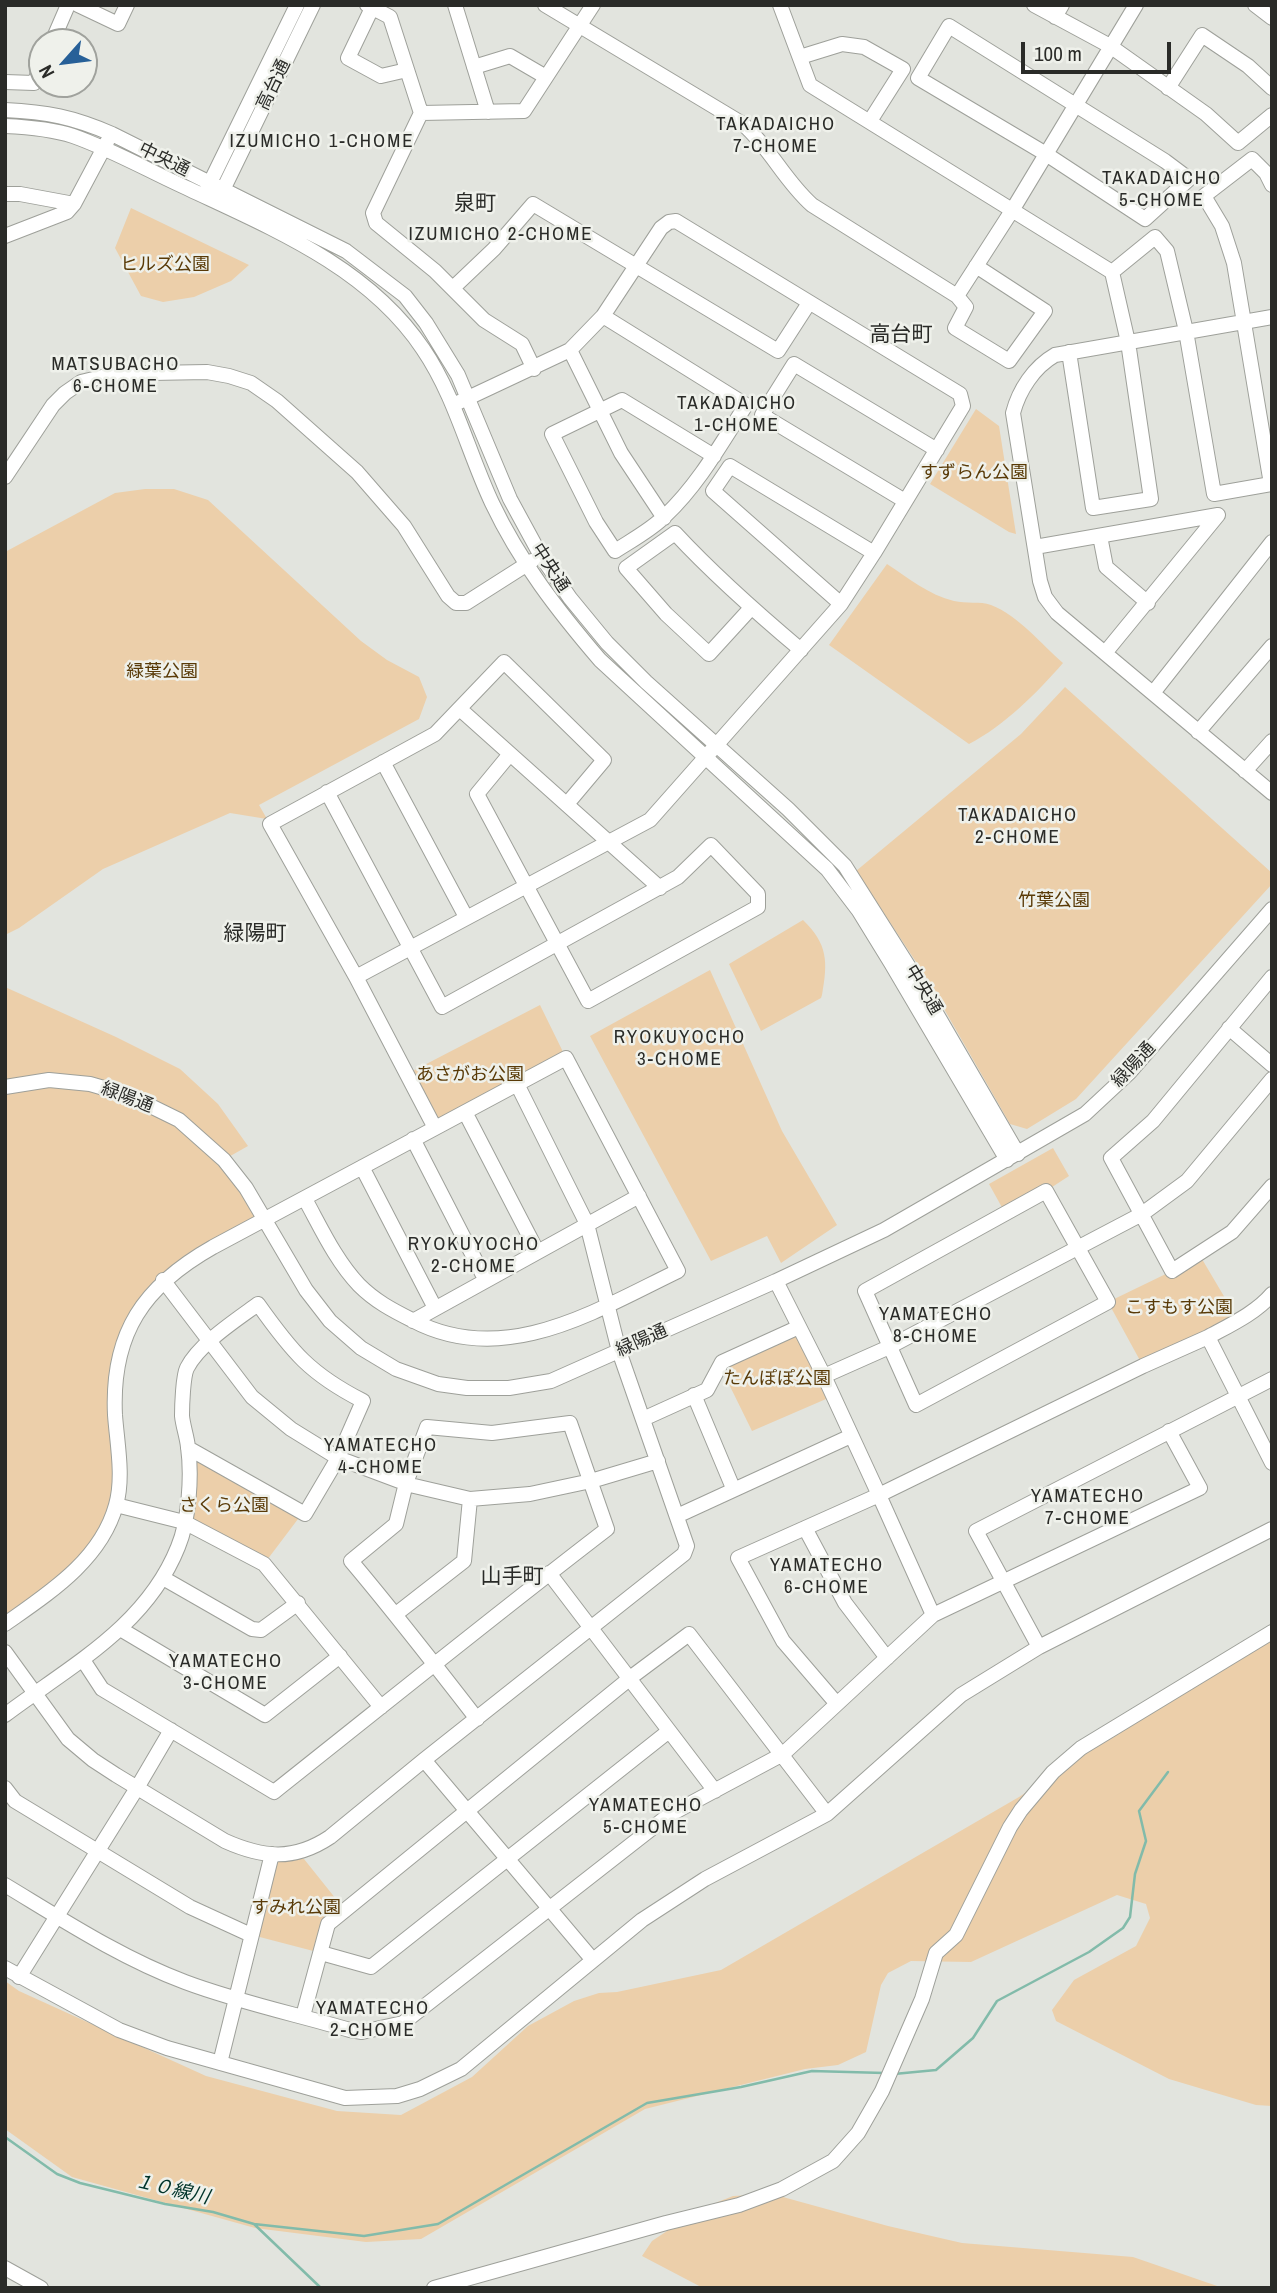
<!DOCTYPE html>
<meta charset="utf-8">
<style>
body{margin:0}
#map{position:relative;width:1277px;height:2293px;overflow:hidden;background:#e2e4de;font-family:"Archivo Narrow",sans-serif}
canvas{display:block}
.frame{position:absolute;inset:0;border:7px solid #2a2b28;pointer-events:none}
.north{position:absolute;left:28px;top:28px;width:70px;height:70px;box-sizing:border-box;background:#eff1eb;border:2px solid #a0a29d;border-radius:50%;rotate:242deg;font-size:19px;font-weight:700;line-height:28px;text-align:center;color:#2a2b28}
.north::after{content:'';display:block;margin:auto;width:24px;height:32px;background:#276098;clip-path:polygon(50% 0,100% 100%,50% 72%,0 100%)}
.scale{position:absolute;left:1021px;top:42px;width:150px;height:32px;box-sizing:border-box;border:4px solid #2a2b28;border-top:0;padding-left:9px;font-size:21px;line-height:24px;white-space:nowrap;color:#2a2b28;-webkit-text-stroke:5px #eff1eb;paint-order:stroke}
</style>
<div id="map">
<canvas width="1277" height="2293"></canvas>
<div class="frame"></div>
<div class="north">N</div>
<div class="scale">100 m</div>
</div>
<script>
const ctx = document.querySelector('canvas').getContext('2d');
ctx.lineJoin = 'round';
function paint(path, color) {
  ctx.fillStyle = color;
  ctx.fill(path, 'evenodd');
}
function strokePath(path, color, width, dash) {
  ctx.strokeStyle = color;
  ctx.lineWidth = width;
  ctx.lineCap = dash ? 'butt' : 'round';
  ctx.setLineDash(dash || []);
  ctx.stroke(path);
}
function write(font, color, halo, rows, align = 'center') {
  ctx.font = font + ' "Archivo Narrow","Noto Sans JP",sans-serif';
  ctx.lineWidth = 5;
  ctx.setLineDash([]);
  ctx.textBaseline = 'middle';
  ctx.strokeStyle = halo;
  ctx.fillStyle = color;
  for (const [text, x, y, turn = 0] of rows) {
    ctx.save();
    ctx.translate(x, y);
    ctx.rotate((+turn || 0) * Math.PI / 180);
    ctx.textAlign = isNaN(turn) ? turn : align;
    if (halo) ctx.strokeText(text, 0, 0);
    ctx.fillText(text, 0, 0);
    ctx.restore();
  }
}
paint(new Path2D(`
 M 131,208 L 249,265 L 231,281 L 194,297 L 163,302 L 141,296 L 115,248 Z
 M 976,409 L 999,426 L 1016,534 L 1009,532 L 930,484 Z
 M 145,489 L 174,489 L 208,500 L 361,641 L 387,660 L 419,677 L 427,697 L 419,719 L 259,805 L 267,819 L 230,813 L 103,869 L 19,928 L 5,935 L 5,552 L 115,493 Z
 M 887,564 C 908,578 929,595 954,601 C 966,604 980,601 991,605 C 1019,616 1041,644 1063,663 C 1037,693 1004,726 969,744 L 829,645 Z
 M 1065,687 L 1272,873 L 1272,884 L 1076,1099 L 1027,1129 L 1010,1124 L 924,974 L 856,871 L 1021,734 Z
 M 803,920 C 828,944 828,962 822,995 L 821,998 L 761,1031 L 729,964 Z
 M 710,970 L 782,1131 L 837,1225 L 781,1263 L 767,1236 L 711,1261 L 590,1036 Z
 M 5,987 L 116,1037 L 180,1069 L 218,1104 L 248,1146 L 225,1159 L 265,1219 L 163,1280 L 122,1344 L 116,1505 L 100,1539 L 5,1624 Z
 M 540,1005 L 566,1058 L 435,1128 L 407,1074 Z
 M 1053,1148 L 1069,1176 L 1046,1191 L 1004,1211 L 989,1184 Z
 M 1199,1254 L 1238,1320 L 1143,1366 L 1108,1302 L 1172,1271 Z
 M 799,1327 L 833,1396 L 752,1431 L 720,1366 Z
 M 194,1451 L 305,1514 L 298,1519 L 264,1564 L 184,1522 Z
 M 1272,1631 L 1272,2106 L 1256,2105 L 1169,2079 L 1056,2021 L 1052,2010 L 1074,1980 L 1136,1946 L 1150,1918 L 1146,1904 L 1117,1895 L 971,1962 L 911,1961 L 888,1973 L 881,1985 L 866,2052 L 838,2065 L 805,2069 L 645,2109 L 421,2239 L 366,2242 L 255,2228 L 72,2177 L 5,2129 L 5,1981 L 19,1991 L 206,2076 L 337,2111 L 401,2115 L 472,2077 L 528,2026 L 574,2001 L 599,1993 L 617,1992 L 721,1970 L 1019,1797 Z
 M 272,1854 L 304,1859 L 344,1909 L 321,1953 L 252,1935 Z
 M 772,2194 L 888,2226 L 962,2243 L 1133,2257 L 1223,2288 L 703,2288 L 642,2256 L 652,2241 L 700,2209 L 733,2196 Z`), '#eccfaa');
strokePath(new Path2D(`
 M 894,2074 L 936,2070 L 973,2038 L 997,2001 L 1089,1952 L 1123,1928 L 1130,1917 L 1135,1874 L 1146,1841 L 1139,1811 L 1168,1772
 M 5,2137 L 57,2174 L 80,2183 L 165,2204 L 213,2212 L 254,2224 L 321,2288
 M 254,2224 L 364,2236 L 438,2224 L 647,2103 L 741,2087 L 812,2071 L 884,2073`), '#82bbaa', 2.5);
const minor = new Path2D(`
 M 78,5 L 118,24 L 127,5
 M 367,5 L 390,17 L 421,113 L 373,213 L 376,223 L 435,271 L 484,320 L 522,344 L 534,369
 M 455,5 L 488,112
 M 545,5 L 743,124 C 771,149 784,180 812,205 L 957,296 L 966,307 L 955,328 L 1009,361 L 1045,311 L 976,266
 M 780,5 L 810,85 L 1112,272 L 1128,342 L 1151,499 L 1093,508 L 1069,352
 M 1034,5 L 1110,46 L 1206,114 L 1238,143 L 1272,115
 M 1255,5 L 1272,18
 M 372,8 L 348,58 L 381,76 L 407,70
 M 1055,17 L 1062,5
 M 949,26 L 1165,161 L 1189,179 L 1145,219 L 1046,154 L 918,78 Z
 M 52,42 L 68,5
 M 800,57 L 842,44 L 864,47 L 903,69 L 870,121
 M 474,67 L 510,56 L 546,77
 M 5,82 L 34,83 L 42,64
 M 1168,88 L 1202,35 L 1248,66 L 1272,88
 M 5,110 C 47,112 73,117 112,134 L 346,251 L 405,296 L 426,323 L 458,375 L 510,499 L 541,556 L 570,598 L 607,643 L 646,682 L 788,809 L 845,866 L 914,975 L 1018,1154
 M 421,113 L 524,111 L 593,5
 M 5,126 C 27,127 52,129 73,136 C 113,150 151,172 189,189 C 274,229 369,268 423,349 C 455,396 468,452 492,503 C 520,562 558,611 600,660 L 827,869 L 859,911 L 891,963 L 1007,1160
 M 207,189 L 297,5
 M 5,194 L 20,194 L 74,204
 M 220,196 L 313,5
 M 5,236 L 67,212 L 74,204 L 107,142
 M 1112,272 L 1155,237 L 1167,251 L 1186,331 L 1214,494 L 1271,484 L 1234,263 L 1222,226 L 1204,196 L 1252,159 L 1266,173 L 1272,185
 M 453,288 L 494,249 L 533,204 L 778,351 L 809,303
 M 957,296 L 1013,209 L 1136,5
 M 603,316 L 746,405 C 721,444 698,485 665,516 C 651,530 632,540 615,551 L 596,522 L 552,434 L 622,400 L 714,456
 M 1272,317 L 1055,355 C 1034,367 1019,390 1013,413 L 1040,581 L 1045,597 L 1057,613 L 1272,793
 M 570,350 L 621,453 L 664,518
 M 5,477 L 53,405 L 65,393 L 81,382 L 110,375 L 151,373 L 207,372 L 229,376 L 251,383 L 277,401 L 357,472 L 404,526 L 448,596 L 456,603 L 466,603 L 532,561
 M 905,501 L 762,415 L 794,364 L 937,450
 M 1100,536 L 1106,567 L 1148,603
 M 1035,547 L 1218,515 L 1105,653
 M 841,604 L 713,491 L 730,466 L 874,553
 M 751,608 L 709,654 L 666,614 L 626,568 L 675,533 C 714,575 757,613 801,650
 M 1153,693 L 1272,542
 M 461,710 L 660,888
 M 1198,732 L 1272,646
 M 383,762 L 466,917
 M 1245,771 L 1272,741
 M 327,792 L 442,1007 L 678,877 L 711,845 L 758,894 L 758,907 L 588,1001 C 551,932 514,863 477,794 L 510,754
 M 356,977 L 650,820 L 841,604 L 874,553 L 963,406 L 960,394 L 676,221 L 669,222 L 661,228 L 603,316 L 570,350 L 453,405
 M 1272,977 L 1153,1121 L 1111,1158 L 1172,1271 L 1232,1232 L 1272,1186
 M 1229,1028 L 1272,1065
 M 5,1087 L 49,1080 L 90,1084 L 128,1095 L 179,1120 L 224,1160 L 246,1188 L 306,1290 L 330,1321 L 361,1348 L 396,1369 L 438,1384 L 467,1388 L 509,1388 L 551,1381 L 776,1281 L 884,1230 L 1085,1114 L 1129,1073 L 1272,909
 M 465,1112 L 537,1251
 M 435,1128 L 356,977 L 270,824 L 435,734 L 504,662 L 604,760 L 567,804
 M 413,1139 L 485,1279
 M 362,1167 L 435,1308
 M 1046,1191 L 1108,1302 L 916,1405 L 865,1291 Z
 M 163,1280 L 252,1397 L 291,1429 L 338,1458 L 410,1485 L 470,1499 L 530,1494 L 591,1481 L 658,1461
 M 776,1281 L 824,1376 L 879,1495 L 1143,1366 L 1208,1337 L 1272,1463
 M 413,1321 L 639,1196
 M 1208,1337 C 1230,1325 1256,1313 1272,1294
 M 824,1376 L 887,1348 L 1142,1214 L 1187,1181 L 1272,1079
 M 694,1395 L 733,1488
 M 643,1419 L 707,1390 L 722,1362 L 799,1327
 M 116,1505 L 184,1522 L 264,1564 L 381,1707
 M 677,1516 L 851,1436
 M 805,1528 L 845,1603 L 887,1658
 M 549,1573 L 715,1791
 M 163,1578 L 252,1629 L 261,1630 L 298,1603
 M 396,1614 L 464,1561 L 470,1499
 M 5,1624 C 49,1593 101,1560 116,1505 C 124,1477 117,1443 115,1415 C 111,1333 144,1286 213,1247 L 566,1058 L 678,1271 C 595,1311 504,1369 412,1320 C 392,1310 375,1301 359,1285 C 336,1261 321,1228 305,1199
 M 122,1630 L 265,1715 L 340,1656
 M 1039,1647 L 976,1531 L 1272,1379
 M 5,1652 L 68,1739 L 93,1760 L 116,1775 L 225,1841 C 263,1858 294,1861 330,1837 L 424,1760 L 684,1554 L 687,1546 L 619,1351 L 587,1224 L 517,1084
 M 83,1660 L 102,1689 L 274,1792 C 385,1704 495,1615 607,1529 L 570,1423 L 492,1433 L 427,1427 L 406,1483 L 396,1524 L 351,1561 C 395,1613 436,1666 477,1719
 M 837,1704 L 783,1641 L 738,1558 L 879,1495 L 933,1615
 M 5,1715 C 70,1666 146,1627 178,1547 C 189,1521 192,1475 188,1447 C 187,1437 183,1426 182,1416 C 182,1406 183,1376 187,1368 C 199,1344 236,1320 258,1304 C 292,1352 310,1374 363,1401 L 338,1458 L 305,1514 L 188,1448
 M 424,1760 L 592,1959
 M 5,1788 L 15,1801 L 190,1907 L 251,1935
 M 5,1885 C 63,1920 121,1958 185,1982 C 238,2002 295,2014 350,2030 L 362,2032 L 403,2023 L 669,1815 L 783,1754 L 933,1615 L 1200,1488 L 1169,1431
 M 321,1953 L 371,1967 L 669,1731
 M 5,1968 L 119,2030 L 167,2048 L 345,2098 L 397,2096 L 420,2089 L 461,2069 L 642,1920 L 705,1879 L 827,1814 L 961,1695 L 1039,1647 L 1272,1529
 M 19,1977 L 137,1788 L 171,1730
 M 303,2016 L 328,1924 L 634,1675 L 689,1634 L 827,1814
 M 220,2063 L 272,1854
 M 5,2268 L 41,2288
 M 434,2288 L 666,2223 L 739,2205 L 782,2189 L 833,2161 L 858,2133 L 882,2091 L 922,1999 L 936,1953 L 956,1935 L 1010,1827 L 1021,1810 L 1053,1772 L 1081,1748 L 1272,1632`);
strokePath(minor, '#9ea09a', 16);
strokePath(minor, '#fff', 14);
write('18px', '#2a2b28', '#eff1eb', [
 ["高台通",274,85,-64],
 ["中央通",164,160,26],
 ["中央通",550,568,57],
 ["中央通",923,990,59],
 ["緑陽通",1134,1065,-47],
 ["緑陽通",127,1098,21],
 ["緑陽通",642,1341,-24]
]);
write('18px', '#593a07', '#eff1eb', [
 ["ヒルズ公園",165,265],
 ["すずらん公園",974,473],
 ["緑葉公園",162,672],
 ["竹葉公園",1054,901],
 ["あさがお公園",470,1075],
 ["こすもす公園",1179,1308],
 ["たんぽぽ公園",777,1379],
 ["さくら公園",224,1506],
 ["すみれ公園",296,1908]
]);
ctx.letterSpacing = '2px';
write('19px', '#2a2b28', '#eff1eb', [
 ["TAKADAICHO",776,125],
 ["7-CHOME",776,147],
 ["IZUMICHO 1-CHOME",322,142],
 ["TAKADAICHO",1162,179],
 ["5-CHOME",1162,201],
 ["IZUMICHO 2-CHOME",501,235],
 ["MATSUBACHO",116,365],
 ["6-CHOME",116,387],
 ["TAKADAICHO",737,404],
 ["1-CHOME",737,426],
 ["TAKADAICHO",1018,816],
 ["2-CHOME",1018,838],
 ["RYOKUYOCHO",680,1038],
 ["3-CHOME",680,1060],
 ["RYOKUYOCHO",474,1245],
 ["2-CHOME",474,1267],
 ["YAMATECHO",936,1315],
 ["8-CHOME",936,1337],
 ["YAMATECHO",381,1446],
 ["4-CHOME",381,1468],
 ["YAMATECHO",1088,1497],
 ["7-CHOME",1088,1519],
 ["YAMATECHO",827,1566],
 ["6-CHOME",827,1588],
 ["YAMATECHO",226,1662],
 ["3-CHOME",226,1684],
 ["YAMATECHO",646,1806],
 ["5-CHOME",646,1828],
 ["YAMATECHO",373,2009],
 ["2-CHOME",373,2031]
]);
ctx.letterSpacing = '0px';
write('italic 19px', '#00342a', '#eff1eb', [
 ["１０線川",172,2190,13]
]);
write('21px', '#2a2b28', '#eff1eb', [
 ["泉町",475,204],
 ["高台町",901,335],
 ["緑陽町",255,934],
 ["山手町",512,1577]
]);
</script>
